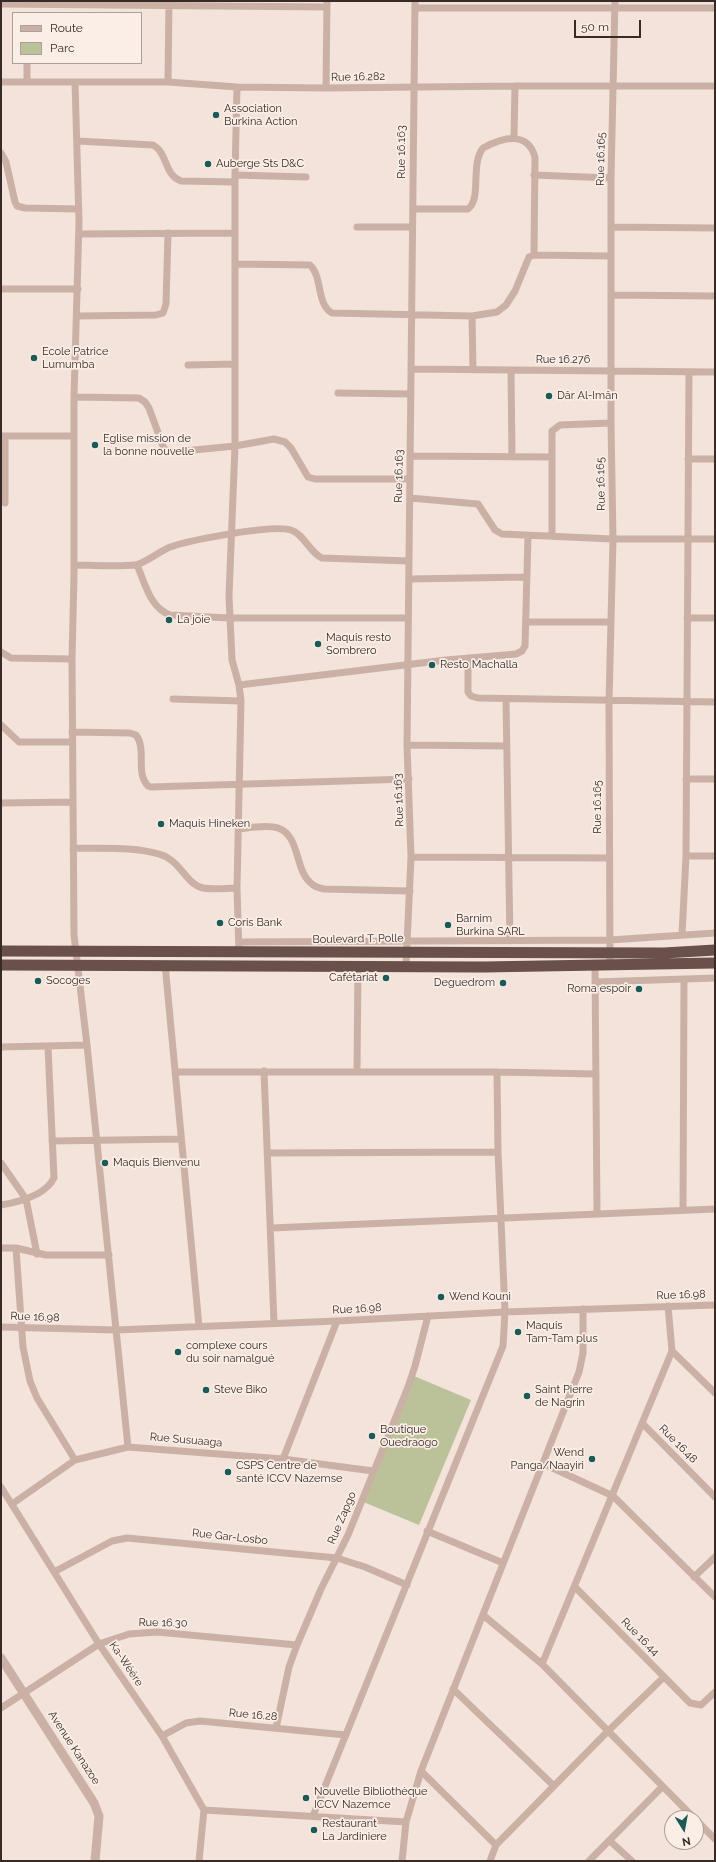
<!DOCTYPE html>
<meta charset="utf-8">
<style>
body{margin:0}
#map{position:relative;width:716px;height:1862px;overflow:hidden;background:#f3e3da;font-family:Raleway,sans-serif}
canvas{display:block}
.frame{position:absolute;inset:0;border:2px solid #372a27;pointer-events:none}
.legend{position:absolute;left:12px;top:12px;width:130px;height:52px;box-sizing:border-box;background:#faeee7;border:1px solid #aca09a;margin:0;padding:5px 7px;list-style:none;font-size:12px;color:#372a27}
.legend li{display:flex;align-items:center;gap:8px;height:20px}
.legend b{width:20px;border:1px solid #aca09a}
.north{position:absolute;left:664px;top:1810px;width:40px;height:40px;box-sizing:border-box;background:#faeee7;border:1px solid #aca09a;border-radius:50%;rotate:169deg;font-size:11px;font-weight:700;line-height:16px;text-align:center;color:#372a27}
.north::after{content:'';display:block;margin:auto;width:14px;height:18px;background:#1b5a55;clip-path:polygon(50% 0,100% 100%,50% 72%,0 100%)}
.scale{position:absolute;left:574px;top:20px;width:67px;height:18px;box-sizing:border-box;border:2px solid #372a27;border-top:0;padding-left:5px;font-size:12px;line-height:14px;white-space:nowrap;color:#372a27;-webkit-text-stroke:3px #faeee7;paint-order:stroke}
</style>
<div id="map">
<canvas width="716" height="1862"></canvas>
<div class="frame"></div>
<ul class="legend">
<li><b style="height:5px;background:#cbb1a5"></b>Route</li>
<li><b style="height:11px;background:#bbc299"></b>Parc</li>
</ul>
<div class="north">N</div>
<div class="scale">50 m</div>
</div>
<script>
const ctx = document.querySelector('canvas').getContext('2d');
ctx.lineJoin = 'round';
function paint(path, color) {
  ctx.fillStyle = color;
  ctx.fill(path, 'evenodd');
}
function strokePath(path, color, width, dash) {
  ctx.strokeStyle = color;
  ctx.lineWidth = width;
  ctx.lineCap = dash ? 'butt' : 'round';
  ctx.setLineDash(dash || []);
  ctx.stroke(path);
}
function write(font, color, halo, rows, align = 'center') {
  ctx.font = font + ' Raleway,sans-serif';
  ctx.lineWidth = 3.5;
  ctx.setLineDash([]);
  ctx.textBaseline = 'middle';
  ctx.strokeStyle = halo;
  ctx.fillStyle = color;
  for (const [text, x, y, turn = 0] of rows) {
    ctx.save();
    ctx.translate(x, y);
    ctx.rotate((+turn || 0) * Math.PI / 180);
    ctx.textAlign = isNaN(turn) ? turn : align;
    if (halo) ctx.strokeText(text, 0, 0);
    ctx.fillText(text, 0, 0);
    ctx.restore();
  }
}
paint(new Path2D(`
 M 414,1376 L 471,1400 L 419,1525 L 361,1501 Z`), '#bbc299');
strokePath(new Path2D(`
 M 1,4 L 327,7
 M 415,8 L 715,8
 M 1,82 L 168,82 L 237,87 L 326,88 L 515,86 L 715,86
 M 27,82 L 27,63
 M 75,82 L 79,222 L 74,397 L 74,576 L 72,659 L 74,935 L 87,1045 L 128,1447
 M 168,82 L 169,1
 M 237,87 L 235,175 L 235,446 L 229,596 L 232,660 L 239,685 L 241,701 L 237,888 L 239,953
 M 326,88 L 327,1
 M 514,137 L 515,86
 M 77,141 L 153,145 C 168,153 164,175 181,181 L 235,182
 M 1,153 L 6,162 L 15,202 L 17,206 L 25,208 L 79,209
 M 235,175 L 306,177
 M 534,175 L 611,178
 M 413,209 L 468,209 C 482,199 470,164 483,148 C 502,138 527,130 535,157 L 534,255
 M 357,227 L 412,227
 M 611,227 L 715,228
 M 79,234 L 235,233
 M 236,264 L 310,265 C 323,277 316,304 332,313 L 472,316 L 497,312 L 506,305 L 515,291 L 529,257 L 534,255 L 611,256
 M 1,289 L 78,289
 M 611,295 L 715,296
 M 77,316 L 156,315 L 163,313 L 166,304 L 168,233
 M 472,316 L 473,370
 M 188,365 L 235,364
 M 411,369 L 715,372
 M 511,370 L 512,457
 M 338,393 L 411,394
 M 74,397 L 139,398 L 145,402 L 149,408 L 164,449 L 174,452 L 235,446 L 274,439 L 285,442 L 291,448 L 308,477 L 315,479 L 410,479
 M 1,436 L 74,436
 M 411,456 L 551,457
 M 688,459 L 715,459
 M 410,498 L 478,504 L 495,530 L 502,534 L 613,539 L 715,539
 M 5,503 L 5,436
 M 552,536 L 552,431 L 560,425 L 611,423
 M 74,565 C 94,565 116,567 135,565 C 144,564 160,551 170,547 C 190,540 274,524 291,530 C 304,534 309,552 322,558 L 409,561
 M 137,565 C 145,583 150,608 170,615 L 229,618 L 408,618
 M 409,579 L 527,577
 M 687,618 L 715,618
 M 527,622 L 611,622
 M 1,652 L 11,658 L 72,659
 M 468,658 L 468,692 L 471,696 L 478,698 L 715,702
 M 239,685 L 446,660 L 516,654 L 522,651 L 525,646 L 528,536
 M 173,699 L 241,701
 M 506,700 L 510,941
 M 1,725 L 19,742 L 72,742
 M 72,732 L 130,733 L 136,735 C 147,749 135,773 148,786 L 151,787 L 409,779
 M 407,745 L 506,746
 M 686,779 L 715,779
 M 1,803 L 73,802
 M 238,829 C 249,828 267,824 278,828 C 301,836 294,871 312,884 C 315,887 320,888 324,889 L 410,891
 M 73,848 C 101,849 132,846 159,854 C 181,860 185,884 203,888 C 214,890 227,888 237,888
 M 686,856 L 715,856
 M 411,857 L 609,858
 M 682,935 L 686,856 L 689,372
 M 239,942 L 610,940 L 715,933
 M 165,964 L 199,1326
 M 595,965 L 597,1213
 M 406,966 L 411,857 L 407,745 L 415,1
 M 610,966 L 609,702 L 613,539 L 611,423 L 611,178 L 615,1
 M 595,982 L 715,978
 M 1,1047 L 87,1045
 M 264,1071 L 274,1323
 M 357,1071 L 358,966
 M 176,1072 L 497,1072 L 595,1074
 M 52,1141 L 180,1139
 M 268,1153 L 498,1152
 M 1,1163 L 26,1199 L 37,1254
 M 1,1205 C 19,1202 45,1196 54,1178 L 48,1047
 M 683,1210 L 684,980
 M 271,1228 L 715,1209
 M 1,1248 L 16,1248
 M 1,1327 L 116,1330 L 337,1321 L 505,1312 L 715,1305
 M 672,1351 L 715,1393
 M 643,1424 L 715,1497
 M 283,1459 L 337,1321
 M 75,1460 L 37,1398 L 30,1381 L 23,1347 L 16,1248 L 46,1255 L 109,1255
 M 544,1464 L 613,1496 L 715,1597
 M 1,1487 L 99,1644 L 162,1736 L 204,1810 L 199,1861
 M 12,1504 L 75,1460 L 128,1447 L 283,1459 L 373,1471
 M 427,1531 L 503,1563
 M 54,1572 L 112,1541 L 127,1538 L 337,1558 L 365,1567 L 407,1585
 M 694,1577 L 715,1557
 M 575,1587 L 690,1703 L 701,1705 L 715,1692
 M 483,1615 L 542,1664 L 694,1818
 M 542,1664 L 672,1351 L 668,1306
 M 453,1689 L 554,1786
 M 1,1708 L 99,1644 L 129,1634 L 157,1632 L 297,1645
 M 276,1728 L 289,1667 L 297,1645 L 321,1589 L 348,1535 L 408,1387 L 415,1366 L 428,1316
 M 162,1736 L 186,1723 L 200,1721 L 346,1735
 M 421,1771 L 496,1845
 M 204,1810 L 406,1822
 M 313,1816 L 503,1346 L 505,1312 L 498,1152 L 497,1072
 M 696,1820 L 715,1839
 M 610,1841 L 632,1861
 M 402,1861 L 406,1822 L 421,1771 L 579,1372 L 583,1353 L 583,1309
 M 490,1861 L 496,1845 L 607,1732 L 664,1677
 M 589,1861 L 662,1787`), '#cbb1a5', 7);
strokePath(new Path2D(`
 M 1,1658 L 94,1803 L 99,1816 L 95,1861`), '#cbb1a5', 9);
strokePath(new Path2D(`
 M 1,951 L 664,953 L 715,950
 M 1,965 L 484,967 L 715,963`), '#69504a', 11);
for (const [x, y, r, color] of [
 [216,115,4,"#1b5a55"],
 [208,164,4,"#1b5a55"],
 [34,358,4,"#1b5a55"],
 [549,396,4,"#1b5a55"],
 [95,445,4,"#1b5a55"],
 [169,620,4,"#1b5a55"],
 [318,644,4,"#1b5a55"],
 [432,665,4,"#1b5a55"],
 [161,824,4,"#1b5a55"],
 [220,923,4,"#1b5a55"],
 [448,925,4,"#1b5a55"],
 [386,978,4,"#1b5a55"],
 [38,981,4,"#1b5a55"],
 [503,983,4,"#1b5a55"],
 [639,989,4,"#1b5a55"],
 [105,1163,4,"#1b5a55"],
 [441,1297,4,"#1b5a55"],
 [518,1332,4,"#1b5a55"],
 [178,1352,4,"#1b5a55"],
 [206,1390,4,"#1b5a55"],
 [527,1396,4,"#1b5a55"],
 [372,1436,4,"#1b5a55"],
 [592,1459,4,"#1b5a55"],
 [228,1472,4,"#1b5a55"],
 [306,1798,4,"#1b5a55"],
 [314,1830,4,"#1b5a55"]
]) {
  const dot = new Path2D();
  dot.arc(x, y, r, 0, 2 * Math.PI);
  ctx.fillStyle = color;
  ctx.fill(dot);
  strokePath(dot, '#faeee7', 1.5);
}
write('11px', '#372a27', '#faeee7', [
 ["Rue 16.282",358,77,-1],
 ["Rue 16.163",402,152,-90],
 ["Rue 16.165",601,159,-89],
 ["Rue 16.276",563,360],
 ["Rue 16.163",399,476,-89],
 ["Rue 16.165",601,484,-91],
 ["Rue 16.163",399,800,-92],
 ["Rue 16.165",598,807,-90],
 ["Boulevard T. Polle",358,939,-1],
 ["Rue 16.98",681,1295,-2],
 ["Rue 16.98",357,1309,-3],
 ["Rue 16.98",35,1317,2],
 ["Rue Susuaaga",186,1440,5],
 ["Rue 16.48",678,1444,45],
 ["Rue Zapgo",342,1518,-67],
 ["Rue Gar-Losbo",230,1537,6],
 ["Rue 16.30",163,1623,1],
 ["Rue 16.44",640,1637,45],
 ["Ka-Wéére",126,1664,56],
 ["Rue 16.28",253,1715,5],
 ["Avenue Kanazoe",74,1748,57]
]);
write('11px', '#372a27', '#faeee7', [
 ["Association",224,109],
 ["Burkina Action",224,122],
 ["Auberge Sts D&C",216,164],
 ["Ecole Patrice",42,352],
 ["Lumumba",42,365],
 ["Dâr Al-Imân",557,396],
 ["Eglise mission de",103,439],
 ["la bonne nouvelle",103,452],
 ["La joie",177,620],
 ["Maquis resto",326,638],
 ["Sombrero",326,651],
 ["Resto Machalla",440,665],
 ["Maquis Hineken",169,824],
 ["Barnim",456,919],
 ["Burkina SARL",456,932],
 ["Coris Bank",228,923],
 ["Cafétariat",378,978,"right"],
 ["Socoges",46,981],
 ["Deguedrom",495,983,"right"],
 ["Roma espoir",631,989,"right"],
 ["Maquis Bienvenu",113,1163],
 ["Wend Kouni",449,1297],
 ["Maquis",526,1326],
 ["Tam-Tam plus",526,1339],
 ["complexe cours",186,1346],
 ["du soir namalgué",186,1359],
 ["Steve Biko",214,1390],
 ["Saint Pierre",535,1390],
 ["de Nagrin",535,1403],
 ["Boutique",380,1430],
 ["Ouedraogo",380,1443],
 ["Wend",584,1453,"right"],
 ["Panga/Naayiri",584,1466,"right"],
 ["CSPS Centre de",236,1466],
 ["santé ICCV Nazemse",236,1479],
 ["Nouvelle Bibliothèque",314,1792],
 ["ICCV Nazemce",314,1805],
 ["Restaurant",322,1824],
 ["La Jardiniere",322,1837]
], 'left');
</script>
